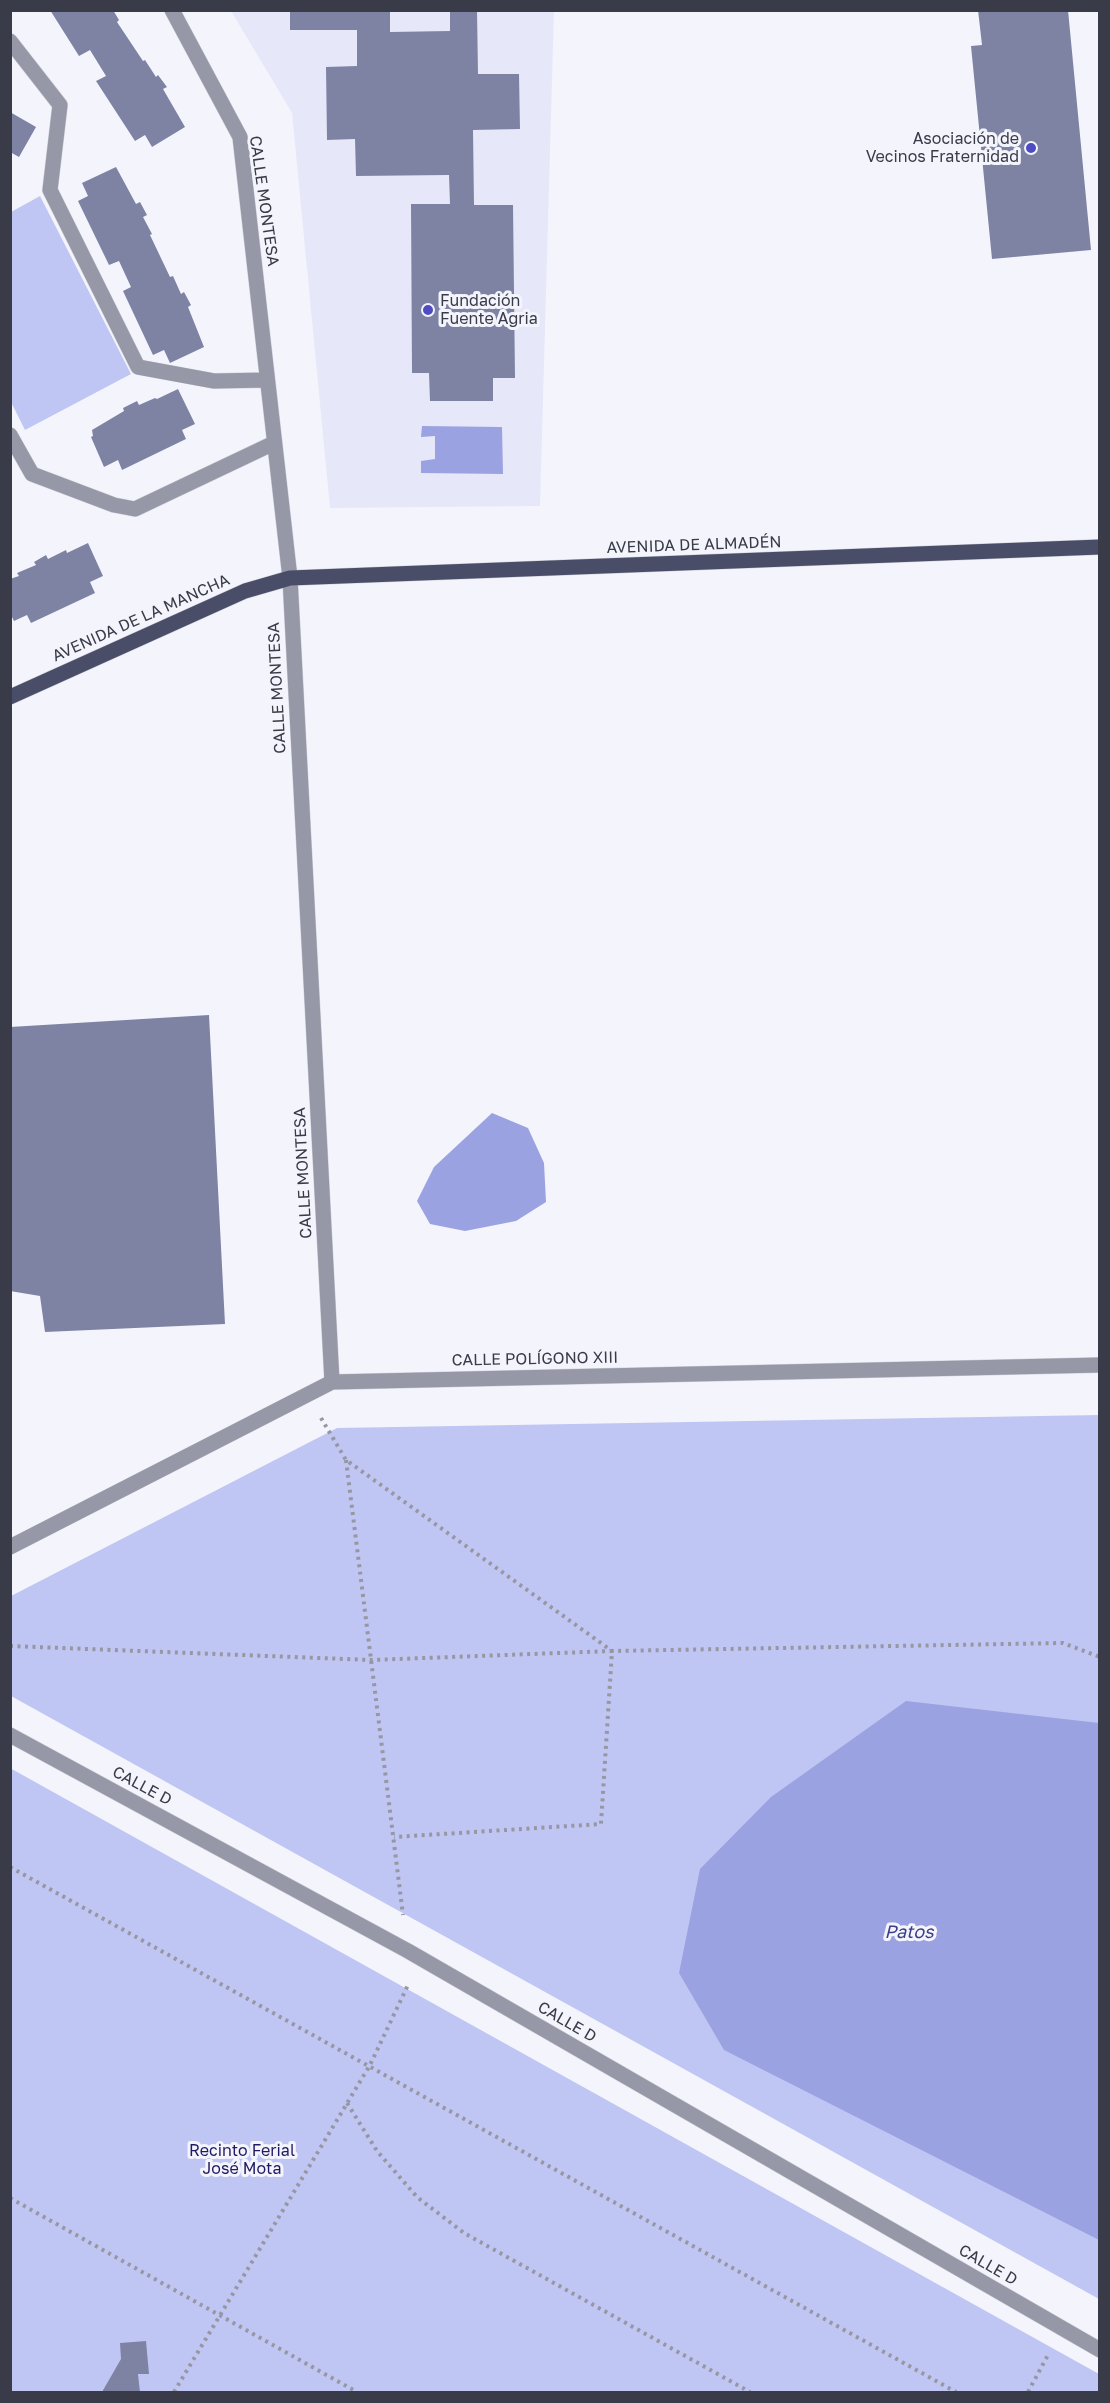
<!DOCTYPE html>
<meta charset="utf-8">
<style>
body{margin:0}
#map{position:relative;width:1110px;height:2403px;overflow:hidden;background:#f4f5fc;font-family:"Golos Text",sans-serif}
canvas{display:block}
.frame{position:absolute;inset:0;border:12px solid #393b49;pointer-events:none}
</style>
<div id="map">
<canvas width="1110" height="2403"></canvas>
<div class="frame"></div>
</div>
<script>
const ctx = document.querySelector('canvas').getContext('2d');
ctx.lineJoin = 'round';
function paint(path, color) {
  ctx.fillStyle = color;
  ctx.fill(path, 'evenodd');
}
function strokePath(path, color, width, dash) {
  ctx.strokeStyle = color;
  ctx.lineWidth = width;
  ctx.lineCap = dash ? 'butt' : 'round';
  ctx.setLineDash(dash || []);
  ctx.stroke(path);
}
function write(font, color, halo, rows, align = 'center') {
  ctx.font = font + ' "Golos Text",sans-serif';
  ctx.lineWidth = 6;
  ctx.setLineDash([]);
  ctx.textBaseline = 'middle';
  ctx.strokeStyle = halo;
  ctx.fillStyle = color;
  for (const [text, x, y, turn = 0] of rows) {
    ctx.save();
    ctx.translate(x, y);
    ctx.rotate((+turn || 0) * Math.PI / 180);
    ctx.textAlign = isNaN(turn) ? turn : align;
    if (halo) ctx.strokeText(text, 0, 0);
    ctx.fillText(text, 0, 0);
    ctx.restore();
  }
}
paint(new Path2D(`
 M 231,11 L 554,11 L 540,506 L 330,508 L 292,113 Z`), '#e6e8fa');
paint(new Path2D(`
 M 40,196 L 131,374 L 25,430 L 11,402 L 11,212 Z
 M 1099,1415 L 1099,2299 L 11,1696 L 11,1596 L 337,1428 Z
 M 10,1768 L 1099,2374 L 1099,2392 L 11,2392 Z`), '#c0c6f4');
paint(new Path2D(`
 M 422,426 L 502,427 L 503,474 L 421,473 L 421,461 L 435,459 L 435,436 L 421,437 Z
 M 492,1113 L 528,1128 L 544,1163 L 546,1202 L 516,1221 L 465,1231 L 430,1224 L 417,1201 L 434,1167 Z
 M 906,1701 L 1099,1723 L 1099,2240 L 724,2050 L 679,1973 L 700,1869 L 771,1797 Z`), '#9ba2e1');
paint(new Path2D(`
 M 50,10 L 113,10 L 119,20 L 117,22 L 143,61 L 145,60 L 156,77 L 158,75 L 167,87 L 163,89 L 185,127 L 152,147 L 145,135 L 135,141 L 96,81 L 106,76 L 90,50 L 79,56 Z
 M 290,10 L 390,10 L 390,32 L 450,31 L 450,10 L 477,10 L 478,74 L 519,74 L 520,129 L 473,130 L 474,205 L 513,205 L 515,378 L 493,378 L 493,401 L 430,401 L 429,373 L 412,373 L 411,204 L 450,204 L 449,175 L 356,176 L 355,139 L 327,140 L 326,67 L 357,66 L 357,30 L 290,30 Z
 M 978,10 L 1068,10 L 1091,250 L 992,259 L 971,46 L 982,45 Z
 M 10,112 L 36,127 L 19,157 L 10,152 Z
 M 116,167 L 136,204 L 140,202 L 147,215 L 143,217 L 152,234 L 150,235 L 170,277 L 173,276 L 181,294 L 184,292 L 191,305 L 188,307 L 204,347 L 170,363 L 164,350 L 153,355 L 123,291 L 131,287 L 119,261 L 109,265 L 78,201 L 88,196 L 82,183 Z
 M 178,389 L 195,424 L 182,430 L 186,439 L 122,470 L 118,460 L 104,467 L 91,437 L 93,436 L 92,430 L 124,411 L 123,408 L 137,401 L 139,405 L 155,398 L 157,399 Z
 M 88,543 L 103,576 L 90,582 L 95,593 L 31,623 L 27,615 L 14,621 L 10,613 L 10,579 L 19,576 L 17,573 L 36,565 L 34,562 L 46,555 L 48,559 L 66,550 L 67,553 Z
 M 209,1015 L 225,1324 L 45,1332 L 40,1296 L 10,1291 L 10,1027 Z
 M 146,2341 L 149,2374 L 138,2374 L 140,2392 L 102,2392 L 121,2359 L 120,2343 Z`), '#7e83a4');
const minor = new Path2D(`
 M 172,10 L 240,137 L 290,578 L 332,1382
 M 10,41 L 60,105 L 50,190 L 138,367 L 214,381 L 267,380
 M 10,435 L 32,474 L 114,505 L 135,509 L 274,443
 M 10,1547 L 332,1382 L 1100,1365
 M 10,1735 L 408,1951 L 1100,2350`);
const major = new Path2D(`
 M 10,697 L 245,591 L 290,578 L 1100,547`);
strokePath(minor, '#cfd0d8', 16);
strokePath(major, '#cfd0d8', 16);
strokePath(new Path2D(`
 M 321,1418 L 346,1460 L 612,1651 L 1063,1643 L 1100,1657
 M 346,1460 L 403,1915
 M 10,1646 L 371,1660 L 612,1651 L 601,1824 L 394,1837
 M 10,1867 L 956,2392
 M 347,2103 L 377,2151 L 417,2197 L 464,2233 L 750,2392
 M 10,2198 L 357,2392
 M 174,2392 L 370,2065 L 408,1985
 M 1028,2392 L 1049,2353`), '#9697a2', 4, [3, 4.5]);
strokePath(minor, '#9698a8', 15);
strokePath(major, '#4a4d67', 15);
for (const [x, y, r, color] of [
 [1031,148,6,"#4f4bc2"],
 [428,310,6,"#4f4bc2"]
]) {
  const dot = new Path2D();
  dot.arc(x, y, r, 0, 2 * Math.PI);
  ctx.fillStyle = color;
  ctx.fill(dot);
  strokePath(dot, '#f4f5fc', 2);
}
write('16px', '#393b49', '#f4f5fc', [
 ["Asociación de",1019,139],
 ["Vecinos Fraternidad",1019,157],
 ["Fundación",440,301,"left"],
 ["Fuente Agria",440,319,"left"]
], 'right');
write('16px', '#393b49', '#f4f5fc', [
 ["CALLE MONTESA",264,201,82],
 ["AVENIDA DE ALMADÉN",694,545,-2],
 ["AVENIDA DE LA MANCHA",141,618,-24],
 ["CALLE MONTESA",277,688,-93],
 ["CALLE MONTESA",303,1173,-93],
 ["CALLE POLÍGONO XIII",535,1359,-1],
 ["CALLE D",142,1786,28],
 ["CALLE D",567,2022,30],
 ["CALLE D",988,2265,30]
]);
write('16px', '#201a62', '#f4f5fc', [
 ["Recinto Ferial",242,2151],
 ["José Mota",242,2169]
]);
write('italic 18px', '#3d3e89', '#f4f5fc', [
 ["Patos",909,1932]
]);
</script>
